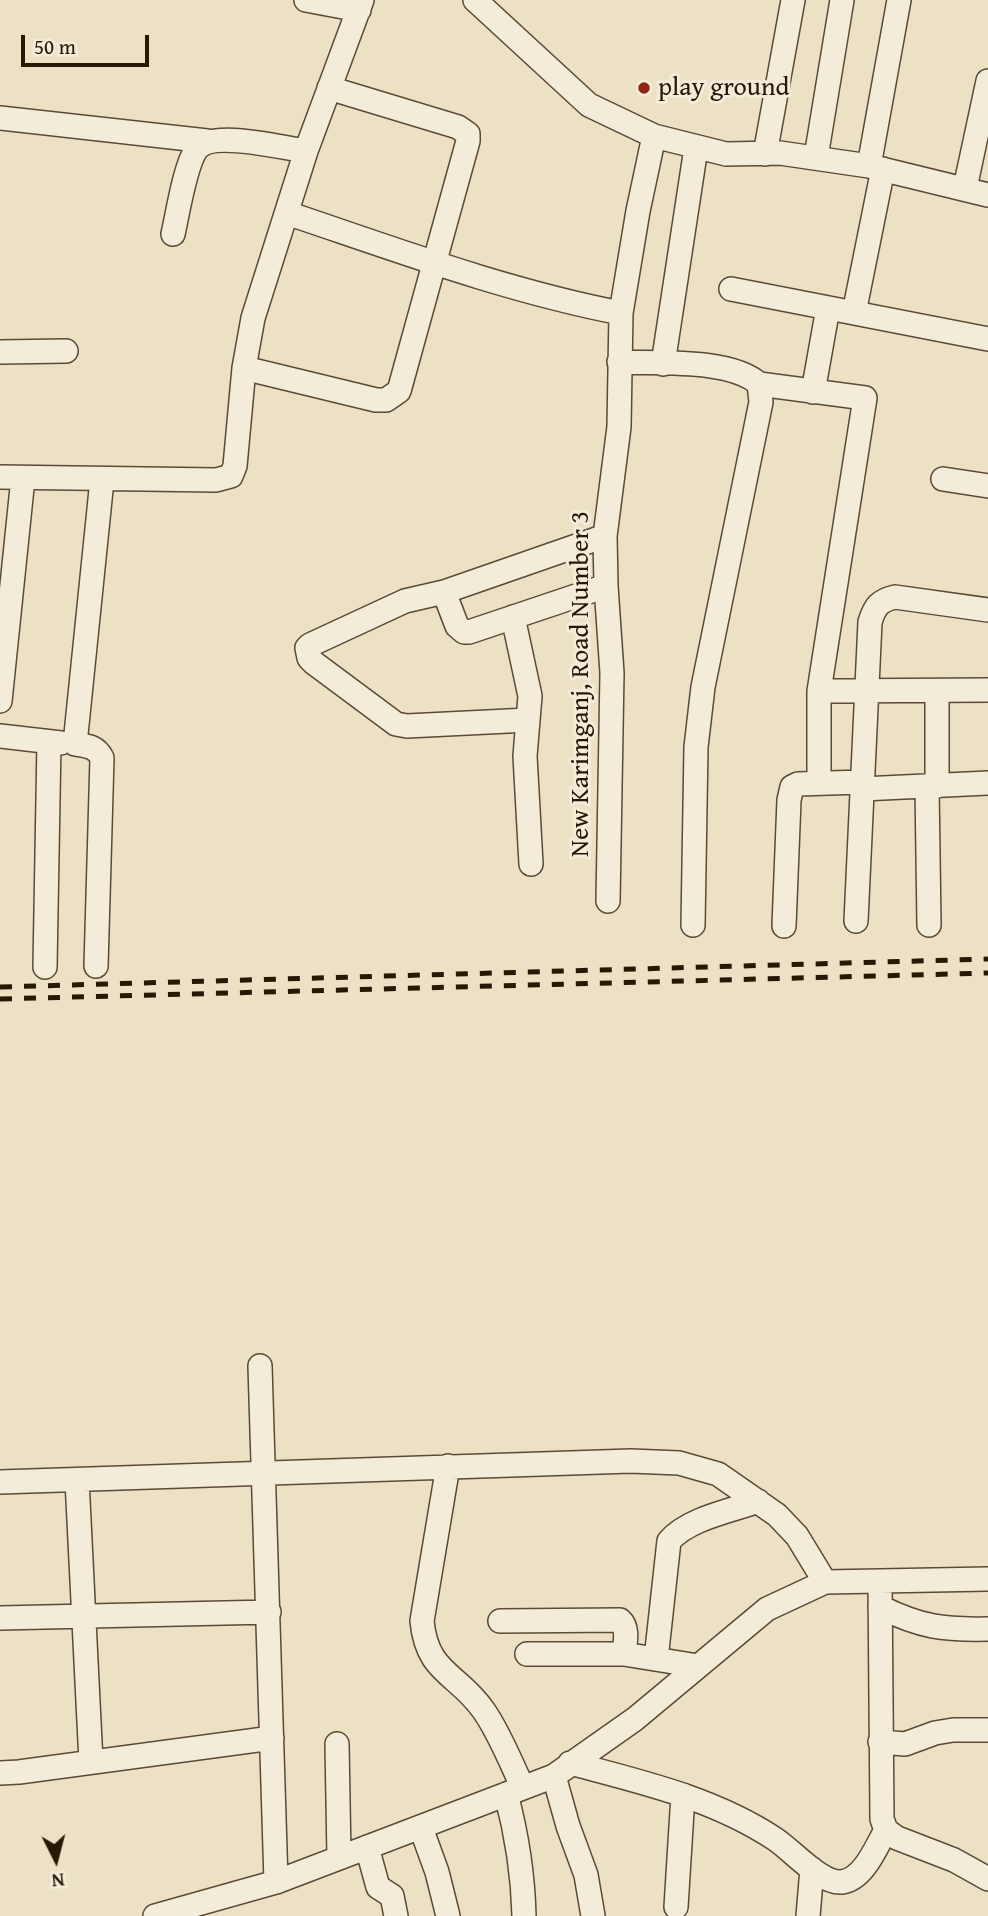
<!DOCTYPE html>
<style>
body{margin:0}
#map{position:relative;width:988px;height:1916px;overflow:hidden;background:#ede1c5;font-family:"Gentium Book Plus",serif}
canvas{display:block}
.north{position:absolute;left:21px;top:1825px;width:70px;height:70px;-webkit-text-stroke:5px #f3ecd9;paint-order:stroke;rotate:174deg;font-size:19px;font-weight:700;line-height:28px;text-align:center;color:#291706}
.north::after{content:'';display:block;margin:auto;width:24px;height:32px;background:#291706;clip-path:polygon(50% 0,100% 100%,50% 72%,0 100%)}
.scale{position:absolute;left:21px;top:35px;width:128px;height:32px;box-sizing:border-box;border:4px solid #291706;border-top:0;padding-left:9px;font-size:21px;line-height:24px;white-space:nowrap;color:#291706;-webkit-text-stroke:5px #f3ecd9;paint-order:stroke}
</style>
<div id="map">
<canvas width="988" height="1916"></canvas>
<div class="north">N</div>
<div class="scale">50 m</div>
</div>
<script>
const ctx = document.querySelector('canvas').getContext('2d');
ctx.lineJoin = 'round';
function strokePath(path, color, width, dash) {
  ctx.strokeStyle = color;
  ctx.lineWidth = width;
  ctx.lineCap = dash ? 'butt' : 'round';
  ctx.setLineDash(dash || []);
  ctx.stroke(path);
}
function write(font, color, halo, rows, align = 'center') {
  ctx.font = font + ' "Gentium Book Plus",serif';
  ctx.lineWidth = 6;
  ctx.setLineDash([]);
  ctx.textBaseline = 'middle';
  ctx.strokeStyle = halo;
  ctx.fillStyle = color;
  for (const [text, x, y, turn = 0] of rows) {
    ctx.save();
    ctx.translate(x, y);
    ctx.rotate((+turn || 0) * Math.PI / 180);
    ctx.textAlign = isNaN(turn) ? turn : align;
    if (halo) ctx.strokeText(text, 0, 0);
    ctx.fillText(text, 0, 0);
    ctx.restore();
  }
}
const minor = new Path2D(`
 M 306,0 L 359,10
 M 475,0 L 589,105 L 654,136 L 726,154 L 780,153 L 869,166 L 988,195
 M 0,118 L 207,141
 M 765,154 L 793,0
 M 816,157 L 842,0
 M 869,166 L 899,0
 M 965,188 L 988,81
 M 287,213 C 397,250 507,291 621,313
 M 173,234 C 178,212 185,166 196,150 C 210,129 282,148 306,151
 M 731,289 L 988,339
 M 854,313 L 883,169
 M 0,352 L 66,351
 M 619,362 C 657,364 730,358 759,384 L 761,402 L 703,687 L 696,747 L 693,925
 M 663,364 L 696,148
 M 244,368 L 376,400 L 386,400 L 399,391 L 468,141 L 468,134 L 458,127 L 329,88
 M 759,384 L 865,398 L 819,691 L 819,783
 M 813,392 L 828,308
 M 0,477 L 216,480 L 231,476 L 235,466 L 244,368 L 253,318 L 306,151 L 362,0
 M 943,479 L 988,486
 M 444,592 L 457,626 L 464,632 L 469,632 L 606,586
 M 513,617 L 530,696 L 525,756 L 531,864
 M 819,691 L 988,690
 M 937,691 L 937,786
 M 0,701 L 23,478
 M 528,720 L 407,726 L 396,724 L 314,663 L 309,658 L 307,648 L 310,645 L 405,601 L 444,592 L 605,536
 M 0,736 L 61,743
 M 927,786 L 929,925
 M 862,789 L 988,783
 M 608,901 L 612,673 L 606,586 L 605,536 L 619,427 L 621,313 L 638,211 L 654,136
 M 856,921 L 870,622 C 875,606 879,601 895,597 L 988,610
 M 784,926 L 789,800 L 792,787 L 798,784 L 862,782
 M 96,966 L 102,758 C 96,746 87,746 75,744 L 102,480
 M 45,967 L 49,742
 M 260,1366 L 276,1882
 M 448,1466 L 422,1621 C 427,1674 458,1673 484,1711 C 500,1734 511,1763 523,1788
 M 77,1480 L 91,1762
 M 0,1482 L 631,1461 L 679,1463 L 718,1474 L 777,1515 L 797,1536 L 825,1582
 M 880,1582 L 882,1819 L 886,1830 L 897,1838 L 954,1860 L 988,1879
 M 880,1607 C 921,1627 943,1630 988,1629
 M 0,1618 L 269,1612
 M 500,1621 L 620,1620 C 629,1628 625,1643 624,1654
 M 527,1654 L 624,1654 L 698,1666
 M 656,1659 L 669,1541 C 689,1518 731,1511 758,1501
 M 880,1742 L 905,1744 L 935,1733 L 953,1730 L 988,1730
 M 337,1744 L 339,1858
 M 570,1763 C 641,1782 713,1798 775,1839 C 793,1851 821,1884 842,1882 C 864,1879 876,1847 886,1830
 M 0,1773 L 19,1772 L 272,1738
 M 554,1776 L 568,1826 L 586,1875 L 593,1916
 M 506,1794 C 517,1835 523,1874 524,1916
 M 421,1828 L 437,1872 L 448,1916
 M 367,1847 L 378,1887 L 392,1896 L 396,1916
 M 676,1907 L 683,1795
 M 155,1916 L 276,1882 L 554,1776 L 635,1719 L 767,1609 L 825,1582 L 988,1579
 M 808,1916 L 812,1869`);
strokePath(minor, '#5a4a36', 26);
strokePath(minor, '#f3ecd9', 23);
strokePath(new Path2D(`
 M 0,987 L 988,959
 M 0,999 L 988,973`), '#291706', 5, [12, 12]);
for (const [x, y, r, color] of [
 [644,88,7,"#8f2418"]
]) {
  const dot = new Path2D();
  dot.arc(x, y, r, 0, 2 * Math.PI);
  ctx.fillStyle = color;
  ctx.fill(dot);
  strokePath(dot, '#f3ecd9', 2.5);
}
write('26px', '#291706', '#f3ecd9', [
 ["play ground",658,88]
], 'left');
write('26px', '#291706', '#f3ecd9', [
 ["New Karimganj, Road Number 3",581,684,-90]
]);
</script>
